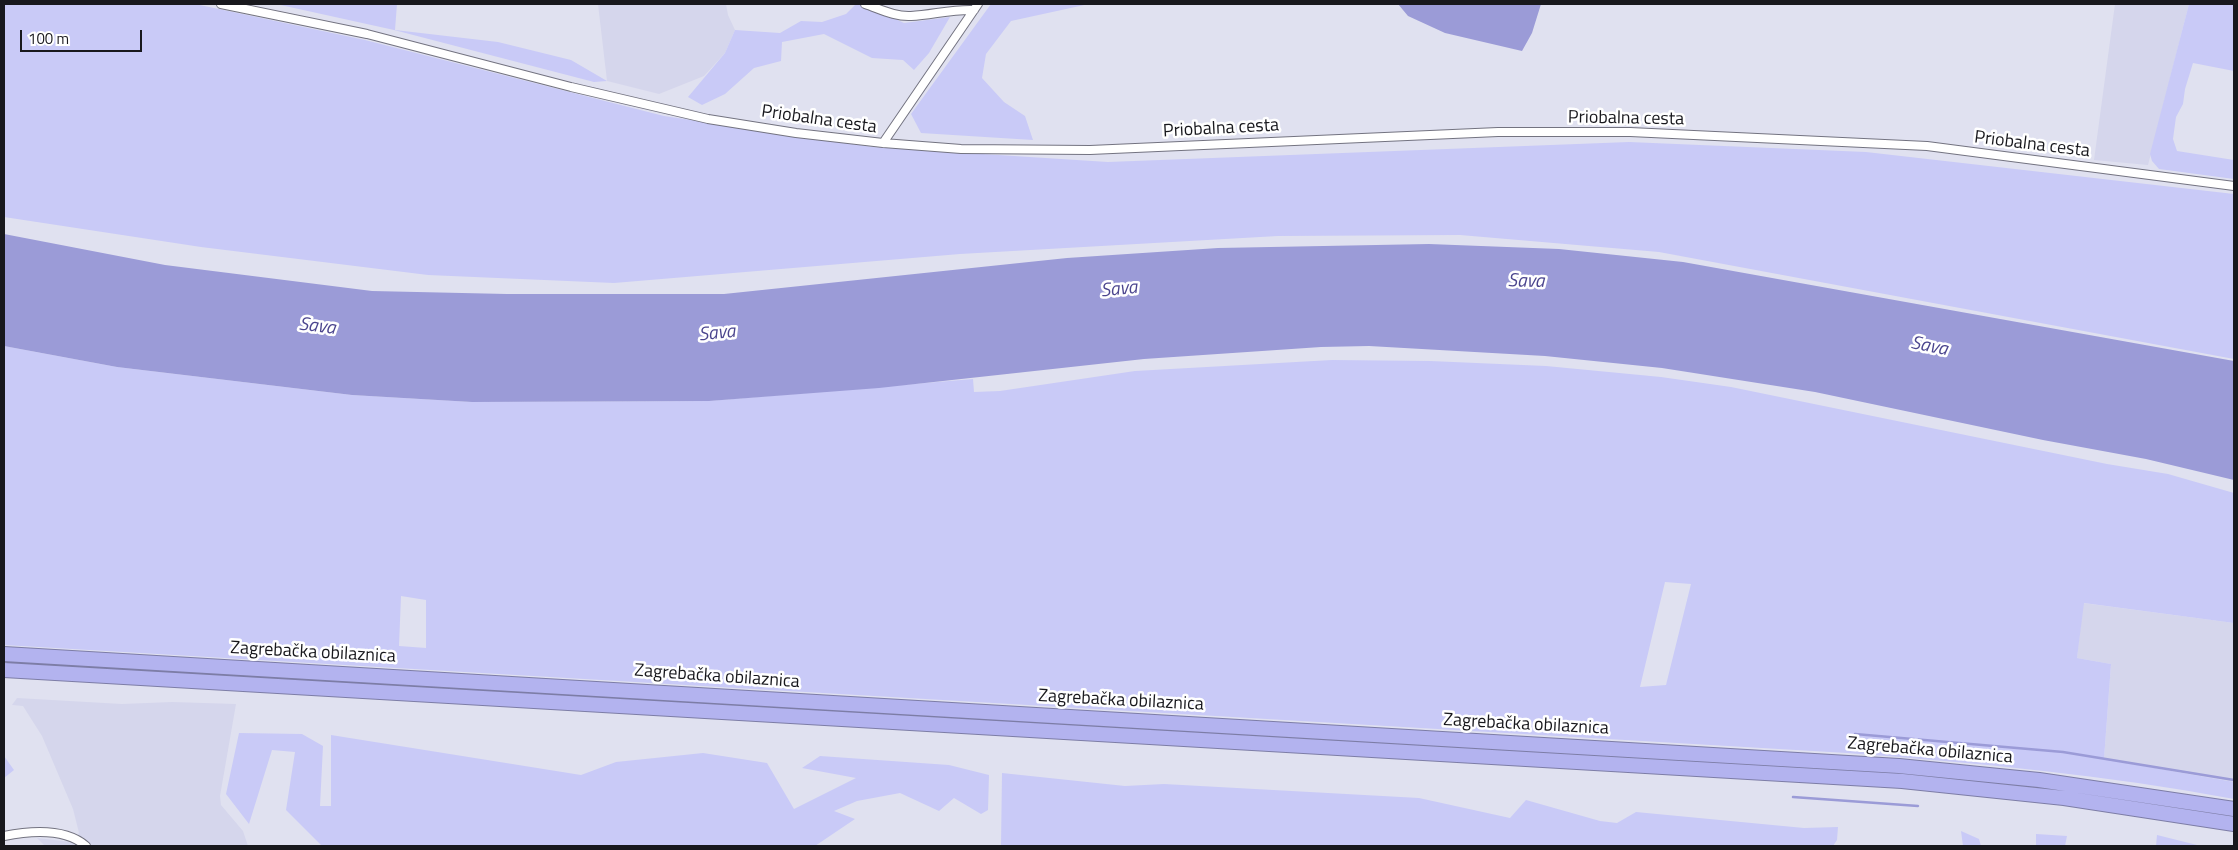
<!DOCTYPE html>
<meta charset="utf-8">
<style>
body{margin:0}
#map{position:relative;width:2238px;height:850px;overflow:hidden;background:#e0e1f0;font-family:"Titillium Web",sans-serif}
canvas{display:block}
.frame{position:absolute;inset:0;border:5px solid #18181d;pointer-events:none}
.scale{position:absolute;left:20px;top:30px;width:122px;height:22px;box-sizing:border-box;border:2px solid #18181d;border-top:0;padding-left:6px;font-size:15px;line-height:18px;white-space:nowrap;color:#18181d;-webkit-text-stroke:4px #fff;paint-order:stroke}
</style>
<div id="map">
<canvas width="2238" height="850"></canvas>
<div class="frame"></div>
<div class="scale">100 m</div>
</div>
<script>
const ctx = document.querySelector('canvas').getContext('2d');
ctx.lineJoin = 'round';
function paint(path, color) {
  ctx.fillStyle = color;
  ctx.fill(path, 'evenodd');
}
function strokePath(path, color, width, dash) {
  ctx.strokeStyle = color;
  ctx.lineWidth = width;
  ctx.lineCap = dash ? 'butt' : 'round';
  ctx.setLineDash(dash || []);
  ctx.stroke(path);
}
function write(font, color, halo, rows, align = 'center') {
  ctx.font = font + ' "Titillium Web",sans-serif';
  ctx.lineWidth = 5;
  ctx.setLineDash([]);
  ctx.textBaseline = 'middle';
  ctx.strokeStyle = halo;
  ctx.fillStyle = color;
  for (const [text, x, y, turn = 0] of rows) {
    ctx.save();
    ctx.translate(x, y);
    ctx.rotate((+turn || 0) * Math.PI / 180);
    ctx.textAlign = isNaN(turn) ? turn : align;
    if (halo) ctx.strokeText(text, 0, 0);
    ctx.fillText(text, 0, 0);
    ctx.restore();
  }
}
paint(new Path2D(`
 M 598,4 L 726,4 L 728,15 L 735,30 L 725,53 L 704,76 L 659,94 L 607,81 Z
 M 2115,4 L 2189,4 L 2148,165 L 2094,160 Z
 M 2083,603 L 2234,623 L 2234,782 L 2104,759 L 2111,664 L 2077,658 Z
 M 17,698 L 122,704 L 172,702 L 236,704 L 220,796 L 221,805 L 243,831 L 248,846 L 45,846 L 37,838 L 71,842 L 79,833 L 73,809 L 42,736 L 23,706 L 12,705 Z`), '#d5d6ec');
paint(new Path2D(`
 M 4,4 L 195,4 L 365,40 L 664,116 L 873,147 L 1108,162 L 1629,142 L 1866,152 L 2234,194 L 2234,359 L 1659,252 L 1460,235 L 1278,236 L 960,254 L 614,283 L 428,275 L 201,247 L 4,217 Z
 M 276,4 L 397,4 L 395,30 L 498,42 L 571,60 L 607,81 L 594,82 L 394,30 Z
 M 856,4 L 864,4 L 904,23 L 950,17 L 929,53 L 914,70 L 903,60 L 872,58 L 824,34 L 782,42 L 781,61 L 754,68 L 725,94 L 702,105 L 688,97 L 725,53 L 735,30 L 780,33 L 801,21 L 822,22 L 846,14 Z
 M 991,4 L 1089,4 L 1011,21 L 986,54 L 982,78 L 1004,102 L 1025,116 L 1033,140 L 921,133 L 911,114 Z
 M 2189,4 L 2234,4 L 2234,71 L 2193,63 L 2185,89 L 2183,104 L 2176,117 L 2173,139 L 2177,151 L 2234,160 L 2234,179 L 2159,169 L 2152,161 L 2150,154 Z
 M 4,346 L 117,367 L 352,395 L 472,402 L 709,401 L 973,379 L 974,392 L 1000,391 L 1135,371 L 1332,360 L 1430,361 L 1546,366 L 1661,377 L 1731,387 L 2107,464 L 2168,474 L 2234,493 L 2234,623 L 2084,603 L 2077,658 L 2111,664 L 2104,759 L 2234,782 L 2234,799 C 2106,775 1977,763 1847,753 L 4,645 ZM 1665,582 L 1691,584 L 1666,685 L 1640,687 ZM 401,596 L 426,600 L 426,648 L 399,646 Z
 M 239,733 L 302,734 L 323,746 L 320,806 L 331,806 L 331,735 L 581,775 L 616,762 L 703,753 L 767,763 L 794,809 L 856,778 L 802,768 L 820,756 L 949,765 L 989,775 L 988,810 L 981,814 L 954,798 L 939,811 L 900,793 L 857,801 L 834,811 L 855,819 L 815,846 L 322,846 L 286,810 L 295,752 L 272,750 L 249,824 L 226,794 Z
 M 4,756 L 14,770 L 4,778 Z
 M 1002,773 L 1125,786 L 1164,784 L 1419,798 L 1510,818 L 1526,800 L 1600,821 L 1617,823 L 1636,812 L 1804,828 L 1838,827 L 1837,840 L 1833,846 L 1001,846 Z
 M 1961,831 L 1979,839 L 1981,846 L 1963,846 Z
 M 2036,834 L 2067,836 L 2065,846 L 2036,846 Z
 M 2157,835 L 2201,846 L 2156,846 Z`), '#c9caf7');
paint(new Path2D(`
 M 1398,4 L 1541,4 L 1532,33 L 1522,51 L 1445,33 L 1408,16 Z
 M 4,234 L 165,265 L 372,291 L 507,294 L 724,294 L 1067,258 L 1218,248 L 1429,244 L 1559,249 L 1683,262 L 2234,361 L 2234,480 L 2146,459 L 2043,440 L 1815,392 L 1662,368 L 1545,356 L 1369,346 L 1321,347 L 1144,359 L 879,388 L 709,401 L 472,402 L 352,395 L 117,367 L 4,346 Z`), '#9b9bd7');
strokePath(new Path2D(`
 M 1855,734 L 2063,752 L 2234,780
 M 1793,797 L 1918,806`), '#9b9bd7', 2.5);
const street = new Path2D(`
 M 221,4 L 367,34 L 571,87 L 708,119 L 796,133 L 883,143 L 961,149 L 1090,150 L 1498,132 L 1630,132 L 1927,146 L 2234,186
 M 865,4 C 880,9 895,17 911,16 C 932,15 952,9 974,10
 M 883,143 L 978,4
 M 4,836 C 29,831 65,828 86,846`);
const highway = new Path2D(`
 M 4,654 L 1899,766 L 2039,780 L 2234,809
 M 4,670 L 1902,781 L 2064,798 L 2234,824`);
strokePath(street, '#737380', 10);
strokePath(highway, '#7d7da6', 16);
strokePath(street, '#fff', 8);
strokePath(highway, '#b3b3ef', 14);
write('18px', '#18181d', '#fff', [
 ["Priobalna cesta",1626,119,1],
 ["Priobalna cesta",819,120,8],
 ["Priobalna cesta",1221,129,-3],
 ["Priobalna cesta",2032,145,7],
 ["Zagrebačka obilaznica",313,653,3],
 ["Zagrebačka obilaznica",717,677,4],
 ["Zagrebačka obilaznica",1121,701,3],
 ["Zagrebačka obilaznica",1526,725,3],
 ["Zagrebačka obilaznica",1930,751,5]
]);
write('italic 19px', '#4b458e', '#fff', [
 ["Sava",1526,282,1],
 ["Sava",1119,290,-6],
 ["Sava",317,327,7],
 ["Sava",717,334,-6],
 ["Sava",1929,347,11]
]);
</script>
